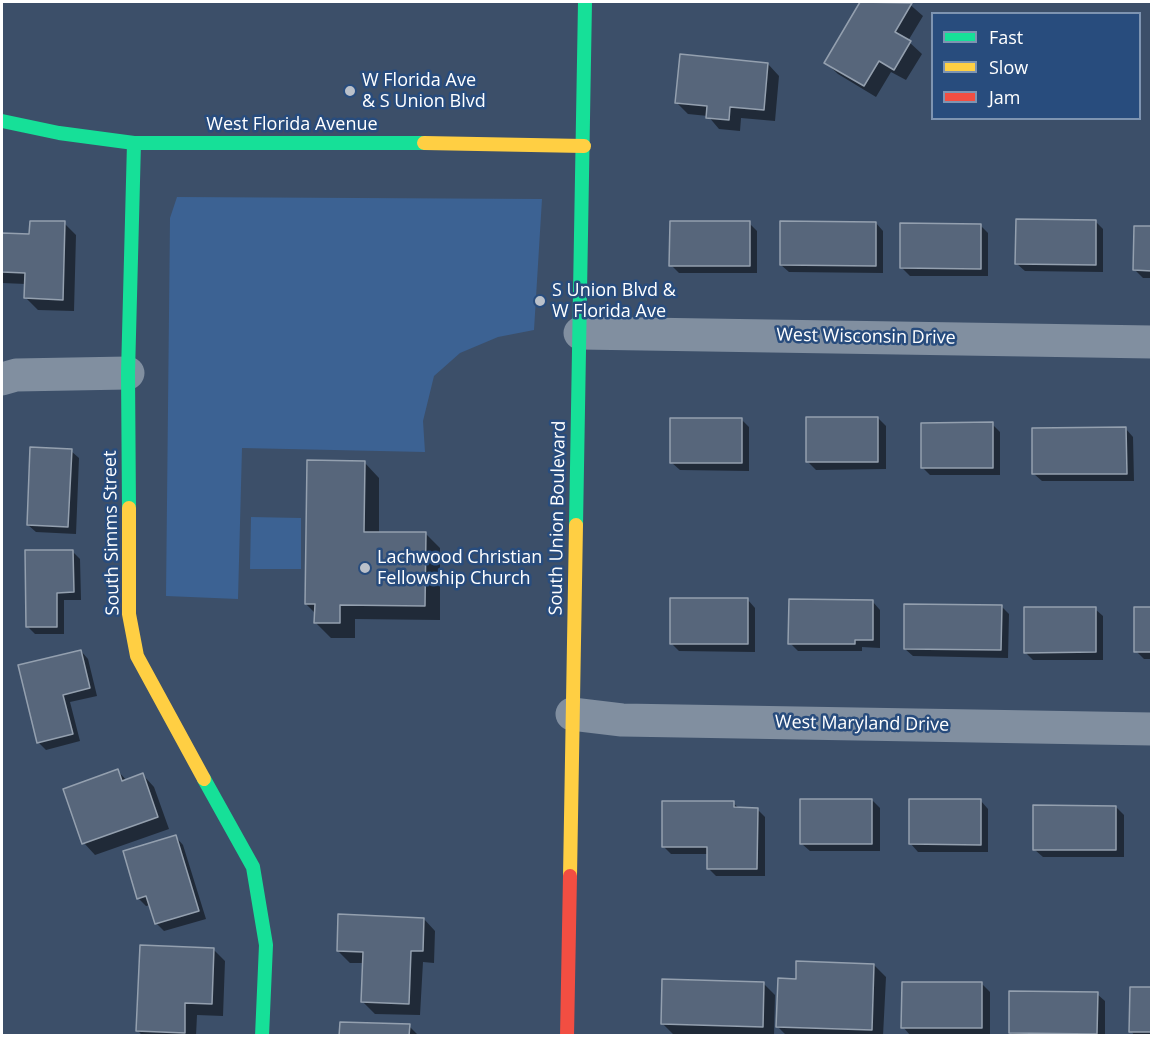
<!DOCTYPE html>
<style>
body{margin:0}
#map{position:relative;width:1153px;height:1037px;overflow:hidden;background:#3c4f69;font-family:"Open Sans",sans-serif}
canvas{display:block}
.frame{position:absolute;inset:0;border:3px solid #fff;pointer-events:none}
.legend{position:absolute;left:931px;top:12px;width:210px;height:108px;box-sizing:border-box;background:#284c7d;border:2px solid #7e94b1;margin:0;padding:8px 10px;list-style:none;font-size:18px;color:#fff}
.legend li{display:flex;align-items:center;gap:12px;height:30px}
.legend b{width:30px;border:2px solid #7e94b1}
</style>
<div id="map">
<canvas width="1153" height="1037"></canvas>
<div class="frame"></div>
<ul class="legend">
<li><b style="height:8px;background:#16e098"></b>Fast</li>
<li><b style="height:8px;background:#ffcf43"></b>Slow</li>
<li><b style="height:8px;background:#f24e42"></b>Jam</li>
</ul>
</div>
<script>
const ctx = document.querySelector('canvas').getContext('2d');
ctx.lineJoin = 'round';
function paint(path, color) {
  ctx.fillStyle = color;
  ctx.fill(path, 'evenodd');
}
function strokePath(path, color, width, dash) {
  ctx.strokeStyle = color;
  ctx.lineWidth = width;
  ctx.lineCap = dash ? 'butt' : 'round';
  ctx.setLineDash(dash || []);
  ctx.stroke(path);
}
function write(font, color, halo, rows, align = 'center') {
  ctx.font = font + ' "Open Sans",sans-serif';
  ctx.lineWidth = 5;
  ctx.setLineDash([]);
  ctx.textBaseline = 'middle';
  ctx.strokeStyle = halo;
  ctx.fillStyle = color;
  for (const [text, x, y, turn = 0] of rows) {
    ctx.save();
    ctx.translate(x, y);
    ctx.rotate((+turn || 0) * Math.PI / 180);
    ctx.textAlign = isNaN(turn) ? turn : align;
    if (halo) ctx.strokeText(text, 0, 0);
    ctx.fillText(text, 0, 0);
    ctx.restore();
  }
}
paint(new Path2D(`
 M 177,197 L 542,199 L 534,330 L 498,337 L 460,353 L 434,376 L 423,421 L 425,452 L 242,448 L 238,599 L 166,596 L 170,218 Z
 M 251,517 L 301,518 L 301,569 L 250,569 Z`), '#3c6293');
paint(new Path2D(`
 M 862,2 L 907,2 L 923,16 L 908,41 L 922,54 L 906,80 L 891,72 L 876,97 L 838,74 L 826,63 Z
 M 768,64 L 779,76 L 775,121 L 741,118 L 740,131 L 719,129 L 708,116 L 688,114 L 676,102 Z
 M 1095,221 L 1103,229 L 1103,272 L 1025,271 L 1017,264 Z
 M 64,223 L 76,235 L 74,311 L 38,310 L 26,298 L 26,284 L 2,283 L 2,235 L 31,235 Z
 M 749,223 L 757,231 L 757,273 L 679,273 L 671,265 Z
 M 876,223 L 883,231 L 883,273 L 789,272 L 781,265 Z
 M 980,225 L 988,233 L 988,276 L 910,276 L 902,268 Z
 M 1152,228 L 1152,278 L 1143,278 L 1135,270 Z
 M 878,418 L 886,426 L 886,469 L 816,470 L 808,462 Z
 M 742,420 L 749,427 L 749,471 L 680,470 L 672,463 Z
 M 992,424 L 1000,432 L 1000,475 L 930,475 L 922,467 Z
 M 1126,429 L 1133,437 L 1134,481 L 1042,481 L 1034,474 Z
 M 71,451 L 79,458 L 76,534 L 36,532 L 28,525 Z
 M 364,462 L 379,478 L 379,533 L 425,533 L 440,548 L 440,620 L 355,619 L 355,638 L 331,638 L 316,623 L 316,614 L 306,604 Z
 M 72,551 L 80,559 L 81,600 L 64,600 L 64,634 L 35,634 L 27,626 Z
 M 748,600 L 755,608 L 755,652 L 679,651 L 671,643 Z
 M 873,602 L 880,610 L 880,648 L 862,647 L 862,651 L 798,651 L 790,643 Z
 M 1001,606 L 1009,614 L 1008,658 L 913,656 L 905,649 Z
 M 1152,608 L 1152,659 L 1144,659 L 1136,651 Z
 M 1095,609 L 1103,616 L 1103,660 L 1033,660 L 1025,652 Z
 M 81,651 L 88,659 L 97,696 L 70,702 L 80,741 L 46,750 L 38,742 Z
 M 118,771 L 127,781 L 143,775 L 154,787 L 169,829 L 95,855 L 84,843 Z
 M 872,800 L 880,808 L 880,851 L 810,851 L 802,844 Z
 M 981,801 L 988,809 L 988,852 L 918,852 L 911,844 Z
 M 733,803 L 740,809 L 757,809 L 765,817 L 765,876 L 716,876 L 708,868 L 708,854 L 671,854 L 663,846 Z
 M 1116,807 L 1124,815 L 1124,857 L 1043,857 L 1035,850 Z
 M 176,837 L 183,845 L 206,919 L 164,931 L 156,923 L 150,905 L 146,906 L 138,898 Z
 M 424,919 L 435,931 L 434,963 L 423,962 L 420,1015 L 375,1014 L 363,1002 L 364,963 L 350,963 L 338,951 Z
 M 213,949 L 225,961 L 223,1016 L 197,1015 L 196,1036 L 143,1036 L 138,1031 Z
 M 874,965 L 886,977 L 883,1036 L 787,1036 L 778,1027 L 797,980 Z
 M 764,984 L 775,995 L 774,1036 L 674,1035 L 662,1023 Z
 M 982,984 L 990,992 L 990,1035 L 910,1035 L 903,1027 Z
 M 1152,988 L 1152,1036 L 1135,1036 L 1131,1031 Z
 M 1097,994 L 1105,1001 L 1105,1036 L 1014,1036 L 1010,1032 Z
 M 409,1026 L 419,1036 L 341,1036 Z`), '#0007');
const building = new Path2D(`
 M 860,2 L 912,3 L 895,32 L 911,41 L 894,70 L 879,61 L 864,86 L 824,63 Z
 M 680,54 L 768,63 L 764,110 L 730,107 L 729,120 L 706,118 L 707,106 L 675,103 Z
 M 1016,219 L 1096,220 L 1096,265 L 1015,264 Z
 M 30,221 L 65,221 L 63,300 L 24,298 L 25,273 L 2,272 L 2,233 L 29,234 Z
 M 670,221 L 750,221 L 750,266 L 669,266 Z
 M 780,221 L 876,222 L 876,266 L 780,265 Z
 M 900,223 L 981,224 L 981,269 L 900,268 Z
 M 1134,226 L 1152,226 L 1152,271 L 1133,270 Z
 M 806,417 L 878,417 L 878,462 L 806,462 Z
 M 670,418 L 742,418 L 742,463 L 670,463 Z
 M 993,422 L 993,468 L 921,468 L 921,423 Z
 M 1126,427 L 1127,474 L 1032,474 L 1032,428 Z
 M 30,447 L 72,449 L 68,527 L 27,525 Z
 M 307,460 L 365,461 L 364,532 L 426,532 L 425,606 L 340,605 L 340,623 L 314,623 L 315,604 L 305,604 Z
 M 25,550 L 73,550 L 74,592 L 57,593 L 57,627 L 26,627 Z
 M 670,598 L 748,598 L 748,644 L 670,644 Z
 M 789,599 L 873,600 L 873,640 L 855,640 L 855,644 L 788,644 Z
 M 904,604 L 1002,605 L 1001,650 L 904,649 Z
 M 1024,607 L 1096,607 L 1096,652 L 1024,653 Z
 M 1134,607 L 1152,607 L 1152,652 L 1134,652 Z
 M 81,650 L 90,688 L 63,695 L 73,734 L 37,743 L 18,665 Z
 M 118,769 L 122,781 L 143,773 L 158,817 L 82,844 L 63,789 Z
 M 800,799 L 872,799 L 872,844 L 800,844 Z
 M 909,799 L 981,799 L 981,845 L 909,844 Z
 M 662,801 L 734,801 L 734,807 L 758,808 L 757,869 L 707,869 L 707,847 L 662,847 Z
 M 1033,805 L 1116,806 L 1116,850 L 1033,850 Z
 M 176,835 L 199,911 L 155,924 L 146,896 L 137,899 L 123,851 Z
 M 338,914 L 424,918 L 423,951 L 411,951 L 409,1004 L 361,1002 L 363,952 L 337,951 Z
 M 140,945 L 214,948 L 212,1004 L 185,1003 L 185,1033 L 136,1031 Z
 M 796,961 L 874,964 L 872,1030 L 776,1027 L 778,978 L 796,979 Z
 M 662,979 L 764,982 L 763,1027 L 661,1024 Z
 M 902,982 L 982,982 L 982,1028 L 901,1028 Z
 M 1130,987 L 1152,987 L 1152,1032 L 1129,1032 Z
 M 1009,991 L 1098,992 L 1097,1034 L 1009,1033 Z
 M 340,1022 L 410,1024 L 409,1036 L 339,1036 Z`);
paint(building, '#57667b');
strokePath(building, '#94a0af', 1.5);
strokePath(new Path2D(`
 M 580,333 L 1152,342
 M 2,379 L 16,375 L 128,373
 M 572,714 L 622,720 L 1152,729`), '#818fa0', 33);
strokePath(new Path2D(`
 M 2,121 L 59,133 L 134,143 L 424,143
 M 129,508 L 128,373 L 134,143
 M 576,525 L 585,2
 M 204,779 L 253,867 L 266,945 L 262,1036`), '#16e098', 14);
strokePath(new Path2D(`
 M 424,143 L 584,146
 M 129,508 L 129,614 L 137,656 L 204,779
 M 570,876 L 576,525`), '#ffcf43', 14);
strokePath(new Path2D(`
 M 567,1036 L 570,876`), '#f24e42', 14);
for (const [x, y, r, color] of [
 [350,91,6,"#bbc1ca"],
 [540,301,6,"#bbc1ca"],
 [365,568,6,"#bbc1ca"]
]) {
  const dot = new Path2D();
  dot.arc(x, y, r, 0, 2 * Math.PI);
  ctx.fillStyle = color;
  ctx.fill(dot);
  strokePath(dot, '#284c7d', 2);
}
write('18px', '#fff', '#284c7d', [
 ["W Florida Ave",362,81],
 ["& S Union Blvd",362,102],
 ["S Union Blvd &",552,291],
 ["W Florida Ave",552,312],
 ["Lachwood Christian",377,558],
 ["Fellowship Church",377,579]
], 'left');
write('18px', '#fff', '#284c7d', [
 ["West Florida Avenue",292,125],
 ["West Wisconsin Drive",866,337,1],
 ["South Union Boulevard",558,518,-89],
 ["South Simms Street",112,533,-91],
 ["West Maryland Drive",862,724,1]
]);
</script>
